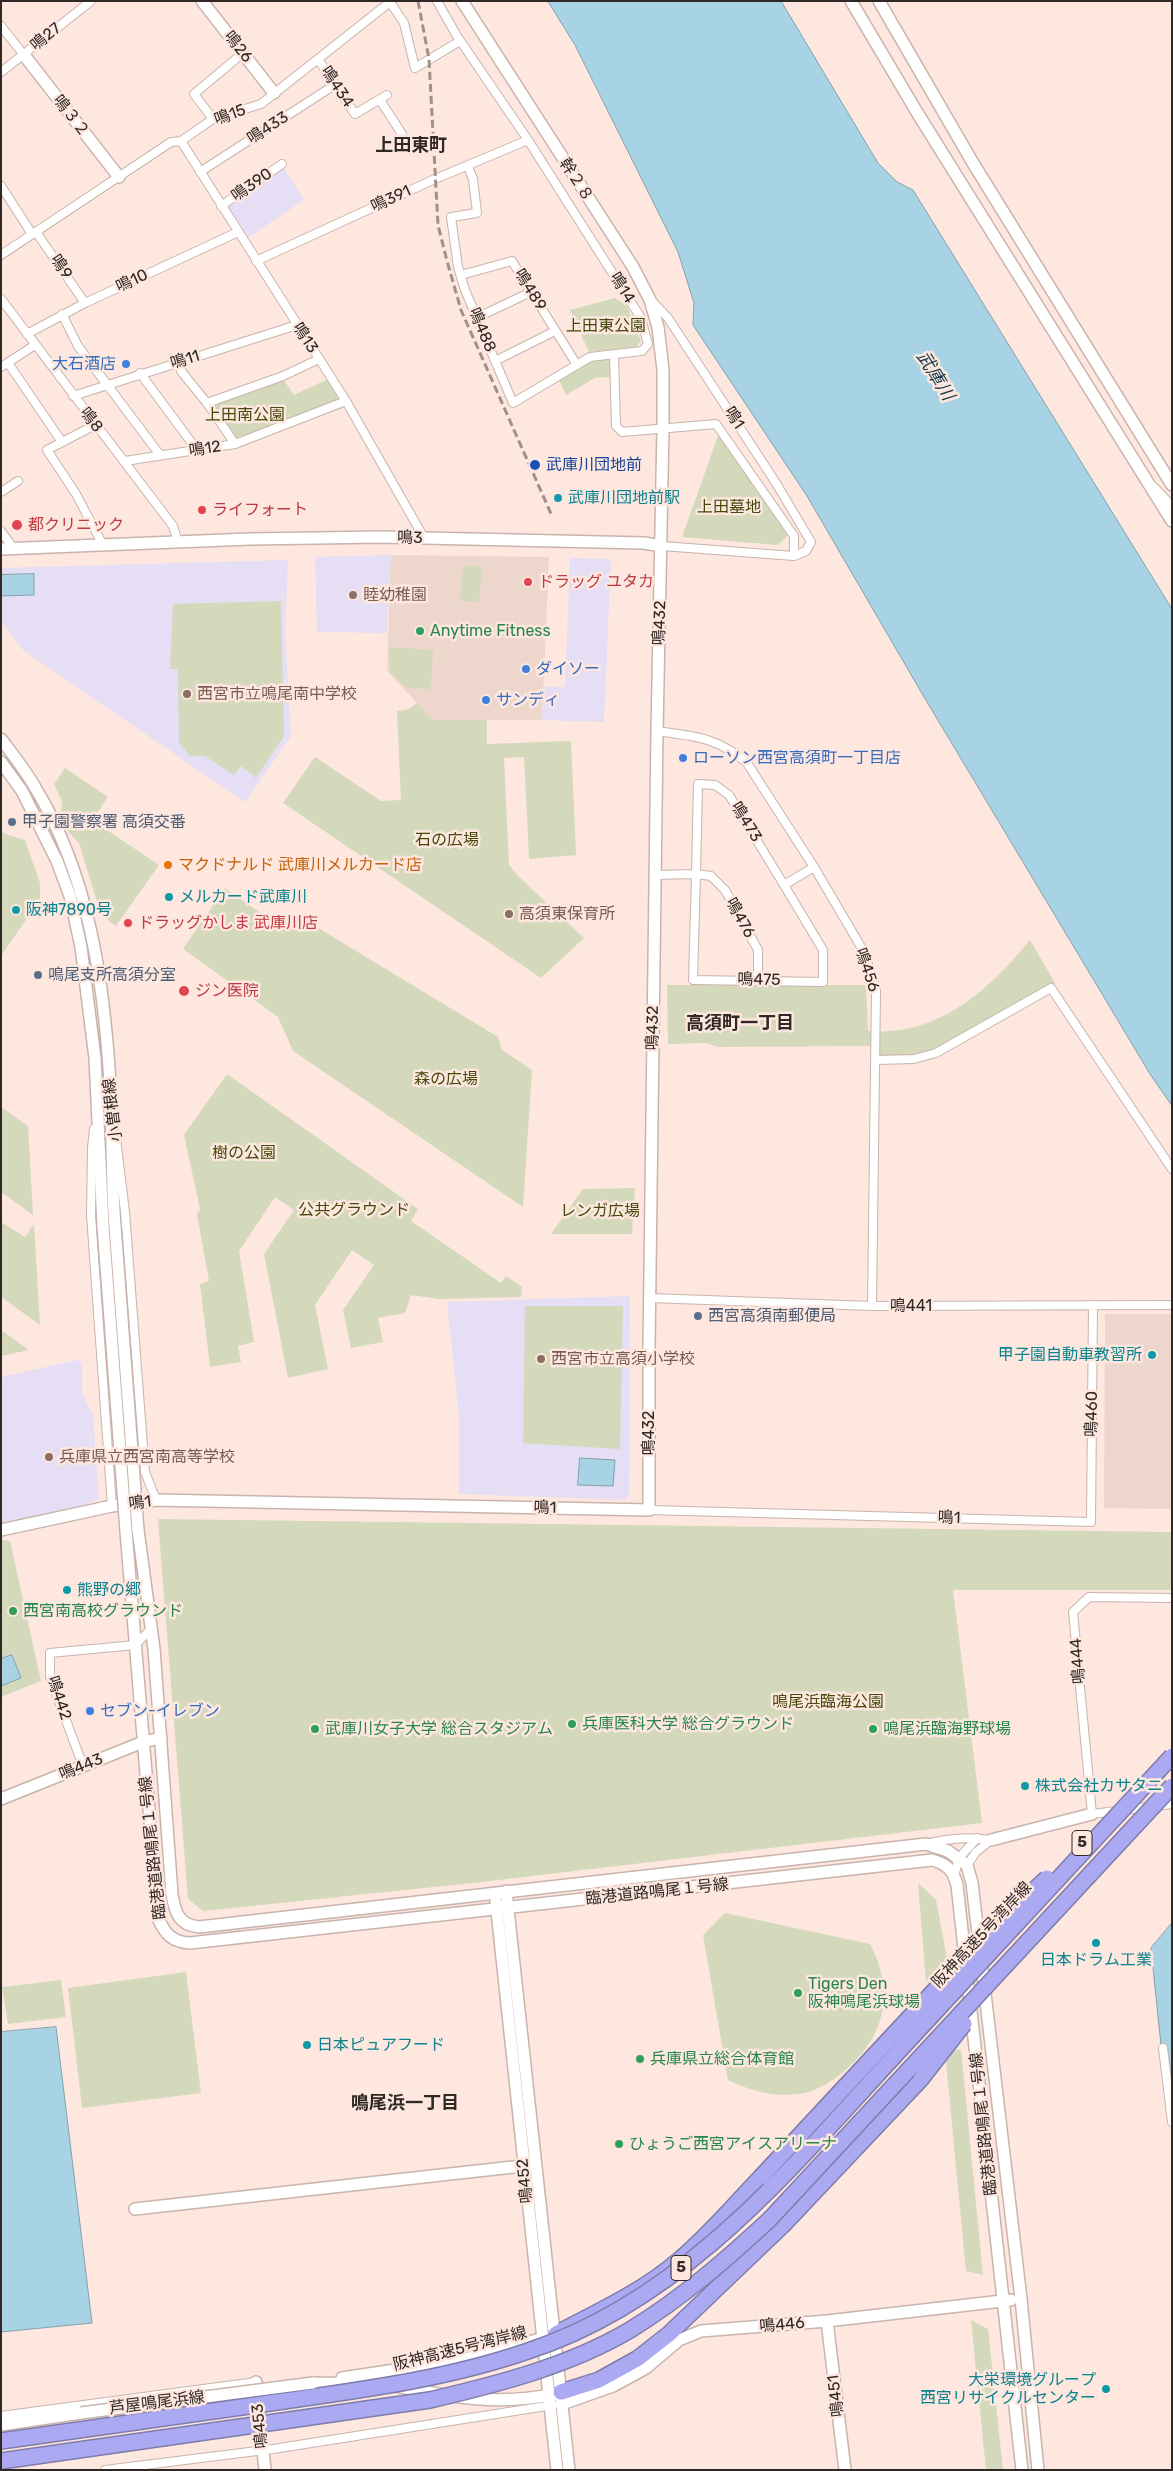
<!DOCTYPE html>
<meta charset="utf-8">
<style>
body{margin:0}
#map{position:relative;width:1173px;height:2471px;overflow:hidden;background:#fde7df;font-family:Rubik,sans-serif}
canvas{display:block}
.frame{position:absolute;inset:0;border:2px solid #302825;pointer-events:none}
</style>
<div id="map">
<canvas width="1173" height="2471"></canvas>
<div class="frame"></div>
</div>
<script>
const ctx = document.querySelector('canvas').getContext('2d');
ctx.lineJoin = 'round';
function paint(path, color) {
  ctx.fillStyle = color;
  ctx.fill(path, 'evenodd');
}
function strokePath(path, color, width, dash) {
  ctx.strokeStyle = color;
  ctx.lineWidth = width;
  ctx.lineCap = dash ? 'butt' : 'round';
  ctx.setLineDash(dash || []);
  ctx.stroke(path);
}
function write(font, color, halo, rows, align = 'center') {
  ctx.font = font + ' Rubik,"Noto Sans JP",sans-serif';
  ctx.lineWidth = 5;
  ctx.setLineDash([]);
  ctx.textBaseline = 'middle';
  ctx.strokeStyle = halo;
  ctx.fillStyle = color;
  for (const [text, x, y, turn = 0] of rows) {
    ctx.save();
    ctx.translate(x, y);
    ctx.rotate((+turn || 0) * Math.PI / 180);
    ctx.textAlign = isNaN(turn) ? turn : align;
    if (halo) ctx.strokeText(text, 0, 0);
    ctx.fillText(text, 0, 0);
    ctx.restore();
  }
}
paint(new Path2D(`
 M 391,555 L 549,557 L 542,720 L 433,720 L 387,671 Z
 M 1105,1314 L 1172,1314 L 1172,1509 L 1104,1508 Z`), '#edd6cc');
paint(new Path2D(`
 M 283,167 L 304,200 L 249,237 L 228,206 Z
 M 391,555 L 387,633 L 317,632 L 315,557 Z
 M 570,558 L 611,559 L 604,722 L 542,720 L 543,687 L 565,687 Z
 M 288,560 L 285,632 L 291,736 L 245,802 L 24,651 L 1,622 L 1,568 Z
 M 630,1296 L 629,1495 L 625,1500 L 459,1494 L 459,1416 L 447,1302 Z
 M 77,1360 L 82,1363 L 82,1393 L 93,1415 L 99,1499 L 75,1508 L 1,1525 L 1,1377 Z`), '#e5def4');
paint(new Path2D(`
 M 615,298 L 627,306 L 641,341 L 636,347 L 589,352 L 570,310 Z
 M 610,358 L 611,377 L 595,378 L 566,395 L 559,380 L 592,359 Z
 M 283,379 L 294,395 L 328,379 L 341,400 L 236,442 L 211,404 Z
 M 719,433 L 789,534 L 778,545 L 682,537 Z
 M 463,566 L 482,566 L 479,602 L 460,601 Z
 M 281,601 L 284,736 L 256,778 L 241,766 L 234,775 L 205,756 L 190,756 L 179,743 L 178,669 L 170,669 L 173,604 Z
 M 389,647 L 433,650 L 431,689 L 406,688 L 390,671 Z
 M 417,703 L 433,720 L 487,720 L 487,744 L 571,741 L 576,855 L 529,859 L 524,757 L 504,758 L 509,865 L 517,875 L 584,938 L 541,978 L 283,803 L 315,757 L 381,801 L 401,800 L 397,711 L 409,709 Z
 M 65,768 L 108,797 L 92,820 L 159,865 L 116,926 L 101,915 L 79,843 L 60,823 L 62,801 L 54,784 Z
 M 1,831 L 8,835 L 25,840 L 40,883 L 40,899 L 1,956 Z
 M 225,888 L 280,927 L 310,923 L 498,1037 L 502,1050 L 532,1070 L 523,1207 L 293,1051 L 278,1017 L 183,949 Z
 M 1030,940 L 1055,983 L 932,1051 L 913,1056 L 872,1056 L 871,1046 L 717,1047 L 707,1043 L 668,1044 L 667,985 L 866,985 L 868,1031 C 938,1037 989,990 1030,940 Z
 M 227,1074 L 418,1209 L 411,1221 L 501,1283 L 506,1276 L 522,1287 L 521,1297 L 439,1299 L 411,1295 L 405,1313 L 378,1318 L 383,1342 L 351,1348 L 343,1310 L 374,1265 L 352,1250 L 315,1305 L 328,1369 L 288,1378 L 264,1254 L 294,1210 L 275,1197 L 239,1251 L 254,1342 L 238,1346 L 241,1362 L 210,1367 L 200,1284 L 209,1281 L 197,1214 L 200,1209 L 184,1135 Z
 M 1,1107 L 28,1126 L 33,1215 L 1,1192 Z
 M 635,1188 L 632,1234 L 551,1234 L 583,1189 Z
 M 1,1222 L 25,1237 L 34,1224 L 40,1325 L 1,1297 Z
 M 525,1306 L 623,1306 L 620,1449 L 523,1443 Z
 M 1,1330 L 29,1350 L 1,1356 Z
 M 158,1519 L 1172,1532 L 1172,1590 L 953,1590 L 982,1823 L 473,1883 L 203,1911 L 188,1899 Z
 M 1,1540 L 10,1541 L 41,1681 L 1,1697 Z
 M 918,1883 L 936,1900 L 948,1964 L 926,1982 Z
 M 725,1913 L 870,1944 C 896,1993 885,2038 842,2073 C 829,2083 816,2092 798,2094 C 772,2097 752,2091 728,2080 L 703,1935 Z
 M 186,1972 L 201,2093 L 82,2108 L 68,1988 Z
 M 61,1980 L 66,2017 L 8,2024 L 2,1987 Z
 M 953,2050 L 961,2050 L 983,2275 L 966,2271 L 946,2062 Z
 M 971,2320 L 988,2329 L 1003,2470 L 986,2470 Z`), '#d4d9bc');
const water = new Path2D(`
 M 548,1 L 781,1 L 878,163 L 897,182 L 913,190 L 1172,609 L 1172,1106 L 1150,1074 L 924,697 L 807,496 L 693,325 L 694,303 L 678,252 L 575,45 Z
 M 34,574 L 34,595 L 1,596 L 1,575 Z
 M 580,1458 L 615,1460 L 613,1486 L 578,1485 Z
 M 12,1655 L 21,1678 L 1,1686 L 1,1659 Z
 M 1172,1923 L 1172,2072 L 1170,2072 L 1168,2055 L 1162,2055 L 1151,1948 Z
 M 56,2027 L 92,2323 L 1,2332 L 1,2032 Z`);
paint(water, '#a8d3e5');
strokePath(water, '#84a0ab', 1);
const street = new Path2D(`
 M 437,1 L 457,36 L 528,140 L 641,318 L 648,344 L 642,351 L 590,357 L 513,403 L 465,290 L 458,267 L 451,217 L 477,213 L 473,179 L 468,167
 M 1,26 L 24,55
 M 318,59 L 355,114 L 387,95
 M 1,72 L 91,1
 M 380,100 L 402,134
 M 213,119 L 194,94 L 243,53
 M 181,141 L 346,401 L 424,538
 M 200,172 L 336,84
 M 1,186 L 32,234
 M 221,206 L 282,164
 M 36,232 L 85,303
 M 1,255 L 171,142 L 181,141 L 213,119 L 261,104 L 390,2 L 404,23 L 415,68 L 460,41
 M 256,261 L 435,179 L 528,140
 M 461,275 L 512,261 L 577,365
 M 1,299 L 173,526 L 178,542
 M 652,301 L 668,318 L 776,483 L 811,542 L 806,551 L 794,556 L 662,546
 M 62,314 L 78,346 L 160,455
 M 476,318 L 531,292
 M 27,334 L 85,303 L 238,232
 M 614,355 L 616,426 L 622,432 L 716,424 L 794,536 L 794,556
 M 495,361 L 555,331
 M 178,362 L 181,371 L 207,403
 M 8,363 L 62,442
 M 1,367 L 35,345
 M 140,373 L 197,450
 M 73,396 L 297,325
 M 95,425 L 47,450 L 76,494 L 103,545
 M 235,444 L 346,401
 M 125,461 L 235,444 L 207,403 L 283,376 L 319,359
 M 1154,487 L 1172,506
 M 1,492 L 18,481
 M 1,531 L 14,549
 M 657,731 C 694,736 717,737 747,763 L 814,867 L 864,952 L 876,990 L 872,1306
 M 655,875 L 696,874 L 698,784 L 715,785 L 729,795 L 784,885 L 814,867
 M 758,980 L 758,950 L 725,890 L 711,876 L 696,874 L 693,980 L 823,982 L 823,950 L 784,885
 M 877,1060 L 914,1059 L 936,1053 L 1051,988 L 1172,1169
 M 94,1129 L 92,1148 L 91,1215 L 112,1506
 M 116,1138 L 125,1212 L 145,1472 L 156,1500
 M 650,1298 L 872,1306 L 1172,1305
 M 649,1510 L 1091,1522 L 1093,1305
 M 1172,1598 L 1089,1597 L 1073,1612 L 1092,1814 L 1172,1804
 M 83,1766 L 50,1677 L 50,1653 L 135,1645 L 151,1629
 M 926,1844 C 949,1838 967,1837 991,1840
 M 967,1865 L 976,1852 L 991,1840
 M 954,1876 L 959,1858 L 977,1838
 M 1163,2048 L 1172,2122
 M 1,2416 L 256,2382
 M 105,2470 L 273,2449 L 553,2405`);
const secondary = new Path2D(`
 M 202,1 L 274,93
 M 389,1 L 390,2
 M 851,1 L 918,114 L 1172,521
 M 879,1 L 973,163 L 1172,485
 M 24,55 L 119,177
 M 1,549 L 250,539 L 381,537 L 644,543 L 662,546
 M 1,739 C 13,755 26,771 36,789 C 89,876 104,982 110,1083 C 113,1130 111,1178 115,1226
 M 1,762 L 22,791 L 57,861 L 70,896 L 81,947 L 95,1058 L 103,1226
 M 1,1530 L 112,1506 L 156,1500 L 649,1510 L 649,1347 L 657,731 L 663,428 L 663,370 L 658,327 L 650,300 L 633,267 L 462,1
 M 138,1530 L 154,1649 L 172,1894 C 175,1913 179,1925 199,1927 L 926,1844 L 948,1851 L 967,1865 L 972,1883 L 1021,2299 L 1038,2470
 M 126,1531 L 158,1918 C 165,1934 172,1942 190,1943 L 932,1860 C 947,1864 953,1870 957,1885 L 1022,2470
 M 1,1799 L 143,1742 L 161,1738
 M 991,1840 L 1092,1814
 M 506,1891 L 569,2470
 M 496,1902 L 557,2470
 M 135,2209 L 531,2165
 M 827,2321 L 845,2470
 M 342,2378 L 461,2360 L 544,2338
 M 256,2382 L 265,2470
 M 313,2383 L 364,2384
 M 395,2386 C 452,2397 496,2406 555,2394
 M 562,2404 L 613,2386 L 646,2368 L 679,2340 L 701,2331 L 827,2321 L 1011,2300
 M 1,2425 L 81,2413`);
const highway = new Path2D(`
 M 556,2334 C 597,2312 642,2292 678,2261 C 708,2236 734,2205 761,2177
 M 561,2392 L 599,2380 L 637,2359 L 669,2334 L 783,2225 L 921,2079`);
strokePath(street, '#c8b4ac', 10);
strokePath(secondary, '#c8b4ac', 14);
strokePath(highway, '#7f7caa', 18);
strokePath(street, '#fff', 8);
strokePath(secondary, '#fff', 11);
strokePath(highway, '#aaa9f2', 15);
strokePath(new Path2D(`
 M 418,1 L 429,59 L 438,225 L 447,261 L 461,310 L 552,516`), '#a0908b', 3, [8, 4]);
const secondaryBridge = new Path2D(`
 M 103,1226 L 126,1531
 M 115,1226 L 138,1530
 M 81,2413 L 313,2383`);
const highwayBridge = new Path2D(`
 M 921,2079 L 964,2024
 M 761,2177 L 990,1931 L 1047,1878
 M 1,2441 C 93,2428 185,2415 277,2402 C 361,2390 447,2379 528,2351 C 690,2298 798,2159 910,2039 C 997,1945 1085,1850 1172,1756
 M 1,2461 L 430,2400 C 498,2384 569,2366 630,2330 C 682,2298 726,2260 770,2219 L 1172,1786`);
strokePath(secondaryBridge, '#c8b4ac', 14, []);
strokePath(highwayBridge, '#7f7caa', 18, []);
strokePath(secondaryBridge, '#fff', 11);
strokePath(highwayBridge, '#aaa9f2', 15);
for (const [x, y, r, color] of [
 [126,364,5,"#3f7fe0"],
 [535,465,6,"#1a4fb4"],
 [558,498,5,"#0f9aa8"],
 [202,510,5,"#e0444e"],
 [17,525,6,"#e0444e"],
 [528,582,5,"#e0444e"],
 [353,595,5,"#8d6e63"],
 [420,631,5,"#2e9e5b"],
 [526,669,5,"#3f7fe0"],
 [187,694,5,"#8d6e63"],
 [486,700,5,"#3f7fe0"],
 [683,758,5,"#3f7fe0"],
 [12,822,5,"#5c6f8a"],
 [168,865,5,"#e8710a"],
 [169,897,5,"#0f9aa8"],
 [16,910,5,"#0f9aa8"],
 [509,914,5,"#8d6e63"],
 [128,923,5,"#e0444e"],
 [38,975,5,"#5c6f8a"],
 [184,991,6,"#e0444e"],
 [698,1316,5,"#5c6f8a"],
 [1152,1355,5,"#0f9aa8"],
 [541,1359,5,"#8d6e63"],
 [49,1457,5,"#8d6e63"],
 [67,1590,5,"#0f9aa8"],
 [13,1611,5,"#2e9e5b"],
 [90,1711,5,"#3f7fe0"],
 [572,1724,5,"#2e9e5b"],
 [315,1729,5,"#2e9e5b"],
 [873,1729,5,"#2e9e5b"],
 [1025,1786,5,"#0f9aa8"],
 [1096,1943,5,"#0f9aa8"],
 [798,1993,5,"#2e9e5b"],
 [307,2045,5,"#0f9aa8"],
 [640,2059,5,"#2e9e5b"],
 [619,2144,5,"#2e9e5b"],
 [1106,2389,5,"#0f9aa8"]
]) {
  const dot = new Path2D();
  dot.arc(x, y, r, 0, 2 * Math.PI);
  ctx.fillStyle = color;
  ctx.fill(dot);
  strokePath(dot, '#fde7df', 2);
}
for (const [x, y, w] of [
 [1082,1843,20],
 [681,2268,20]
]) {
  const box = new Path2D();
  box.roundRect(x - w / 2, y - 12.5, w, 25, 4);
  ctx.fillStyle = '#fde7df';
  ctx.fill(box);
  strokePath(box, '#302825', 1);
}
write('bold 15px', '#302825', null, [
 ["5",1082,1843],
 ["5",681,2268]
]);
write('16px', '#302825', '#fde7df', [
 ["鳴27",46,37,-39],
 ["鳴26",238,47,51],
 ["鳴434",337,87,56],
 ["鳴15",230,115,-20],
 ["鳴３２",71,116,52],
 ["鳴433",268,128,-33],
 ["幹２８",576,180,57],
 ["鳴390",252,185,-35],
 ["鳴391",391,199,-25],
 ["鳴9",61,267,56],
 ["鳴10",132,281,-25],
 ["鳴14",622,288,58],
 ["鳴489",530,290,58],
 ["鳴488",482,330,67],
 ["鳴13",305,338,57],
 ["鳴11",185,360,-17],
 ["鳴1",734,418,57],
 ["鳴8",91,420,52],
 ["鳴12",205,449,-9],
 ["鳴3",410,538,1],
 ["鳴432",660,623,-88],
 ["鳴473",746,822,58],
 ["鳴476",740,918,61],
 ["鳴456",867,970,71],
 ["鳴475",759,980,1],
 ["鳴432",653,1028,-89],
 ["小曽根線",113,1110,-97],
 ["鳴441",911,1306],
 ["鳴460",1092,1414,-89],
 ["鳴432",649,1433,-90],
 ["鳴1",140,1503,-7],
 ["鳴1",545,1508,1],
 ["鳴1",949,1518,2],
 ["鳴444",1078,1661,-95],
 ["鳴442",59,1698,72],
 ["鳴443",81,1767,-22],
 ["臨港道路鳴尾１号線",153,1848,-96],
 ["臨港道路鳴尾１号線",657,1892,-6],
 ["阪神高速5号湾岸線",982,1935,-47],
 ["臨港道路鳴尾１号線",984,2124,-96],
 ["鳴452",525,2181,-96],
 ["鳴446",782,2325,-5],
 ["阪神高速5号湾岸線",460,2349,-14],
 ["鳴451",836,2396,-97],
 ["芦屋鳴尾浜線",157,2403,-7],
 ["鳴453",260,2426,-96]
]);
write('16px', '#444a0b', '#fde7df', [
 ["上田東公園",606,326],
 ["上田南公園",245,415],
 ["上田墓地",729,507],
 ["石の広場",447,840],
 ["森の広場",446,1079],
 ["樹の公園",244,1153],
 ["公共グラウンド",354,1210],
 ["レンガ広場",600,1211],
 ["鳴尾浜臨海公園",828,1702]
]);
write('16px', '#366cbe', '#fde7df', [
 ["大石酒店",116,364,"right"],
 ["ダイソー",536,669],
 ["サンディ",496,700],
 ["ローソン西宮高須町一丁目店",693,758],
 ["セブン-イレブン",100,1711]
], 'left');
write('16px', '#164399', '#fde7df', [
 ["武庫川団地前",546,465]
], 'left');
write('16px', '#0d838f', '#fde7df', [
 ["武庫川団地前駅",568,498],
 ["メルカード武庫川",179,897],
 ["阪神7890号",26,910],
 ["甲子園自動車教習所",1142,1355,"right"],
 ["熊野の郷",77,1590],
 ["株式会社カサタニ",1035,1786],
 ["日本ドラム工業",1096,1960,"center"],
 ["日本ピュアフード",317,2045],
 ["大栄環境グループ",1096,2380,"right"],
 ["西宮リサイクルセンター",1096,2398,"right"]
], 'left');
write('16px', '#be3a42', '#fde7df', [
 ["ライフォート",212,510],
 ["都クリニック",28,525],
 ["ドラッグ ユタカ",538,582],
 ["ドラッグかしま 武庫川店",138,923],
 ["ジン医院",195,991]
], 'left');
write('16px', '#785e54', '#fde7df', [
 ["睦幼稚園",363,595],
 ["西宮市立鳴尾南中学校",197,694],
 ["高須東保育所",519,914],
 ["西宮市立高須小学校",551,1359],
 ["兵庫県立西宮南高等学校",59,1457]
], 'left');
write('16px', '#27864d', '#fde7df', [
 ["Anytime Fitness",430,631],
 ["西宮南高校グラウンド",23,1611],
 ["兵庫医科大学 総合グラウンド",582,1724],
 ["武庫川女子大学 総合スタジアム",325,1729],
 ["鳴尾浜臨海野球場",883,1729],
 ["Tigers Den",808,1984],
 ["阪神鳴尾浜球場",808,2002],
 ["兵庫県立総合体育館",650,2059],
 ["ひょうご西宮アイスアリーナ",629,2144]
], 'left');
write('16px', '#4e5e75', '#fde7df', [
 ["甲子園警察署 高須交番",22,822],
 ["鳴尾支所高須分室",48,975],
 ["西宮高須南郵便局",708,1316]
], 'left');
write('16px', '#c56008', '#fde7df', [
 ["マクドナルド 武庫川メルカード店",178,865]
], 'left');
write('bold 18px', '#302825', '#fde7df', [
 ["上田東町",411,146],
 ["高須町一丁目",740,1024],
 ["鳴尾浜一丁目",405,2104]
]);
write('italic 18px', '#153b49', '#fde7df', [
 ["武庫川",935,376,58]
]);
</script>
